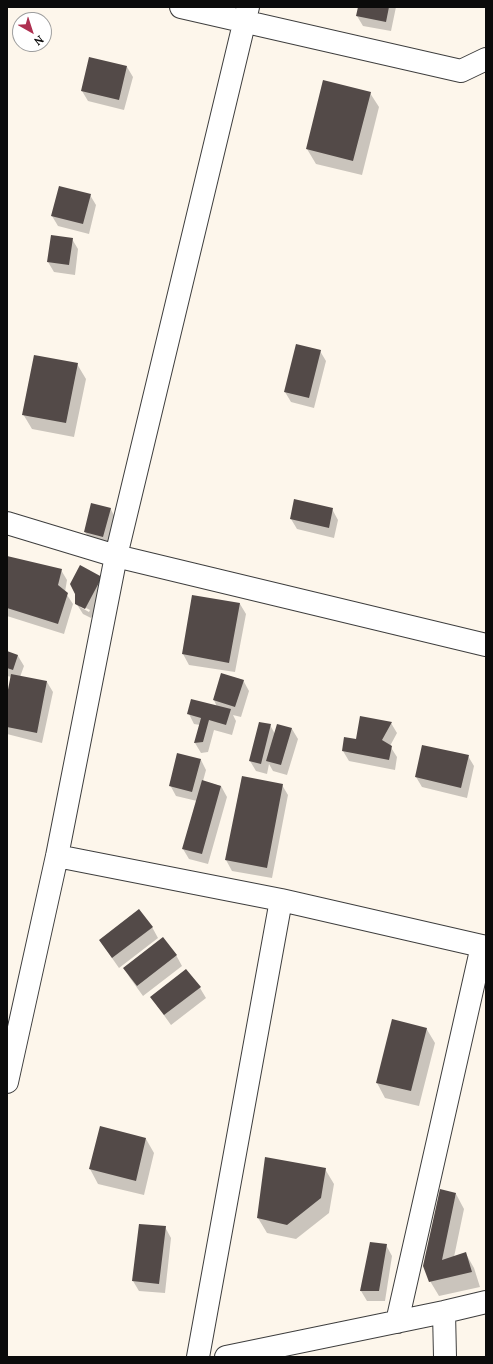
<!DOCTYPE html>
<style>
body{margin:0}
#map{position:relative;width:493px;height:1364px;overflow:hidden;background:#fdf6eb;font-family:Lora,serif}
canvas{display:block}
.frame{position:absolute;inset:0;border:8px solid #0b0b0b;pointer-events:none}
.north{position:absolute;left:12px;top:12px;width:40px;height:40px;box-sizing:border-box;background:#fff;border:1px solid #9d9d9d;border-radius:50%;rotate:141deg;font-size:11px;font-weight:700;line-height:16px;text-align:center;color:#0b0b0b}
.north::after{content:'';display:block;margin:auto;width:14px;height:18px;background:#ae3050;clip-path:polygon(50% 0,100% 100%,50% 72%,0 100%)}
</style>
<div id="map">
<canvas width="493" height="1364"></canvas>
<div class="frame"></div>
<div class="north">N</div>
</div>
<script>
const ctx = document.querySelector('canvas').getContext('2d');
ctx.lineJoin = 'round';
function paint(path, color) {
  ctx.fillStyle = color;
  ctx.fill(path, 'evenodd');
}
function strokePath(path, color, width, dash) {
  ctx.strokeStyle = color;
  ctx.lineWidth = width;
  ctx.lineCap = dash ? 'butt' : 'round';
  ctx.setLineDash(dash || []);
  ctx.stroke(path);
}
paint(new Path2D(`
 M 359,7 L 396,7 L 391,31 L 363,26 L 357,16 Z
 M 127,67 L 133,77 L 124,110 L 88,101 L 82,91 Z
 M 370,93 L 379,107 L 362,175 L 316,164 L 307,149 Z
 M 90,195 L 96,205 L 89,234 L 58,226 L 52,216 Z
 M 72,239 L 78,249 L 75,275 L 54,272 L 48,262 Z
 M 320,351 L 326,361 L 314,408 L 291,402 L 285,392 Z
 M 77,364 L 86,379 L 74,437 L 32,429 L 23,414 Z
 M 110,508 L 116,519 L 109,547 L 91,542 L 85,532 Z
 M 332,509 L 338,520 L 334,538 L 297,529 L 291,519 Z
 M 7,557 L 61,570 L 67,580 L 65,592 L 73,604 L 64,634 L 7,616 Z
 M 101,578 L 107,588 L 91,618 L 83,614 L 76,603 ZM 80,605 L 90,610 L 89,612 L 80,607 Z
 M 193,596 L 240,604 L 246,614 L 235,672 L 189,665 L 183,654 Z
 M 7,652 L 18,656 L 24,666 L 20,677 L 47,682 L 53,692 L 42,743 L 7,734 L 7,700 L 12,677 L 7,676 Z
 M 222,674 L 243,680 L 249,691 L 241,717 L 233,715 L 236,721 L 232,735 L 214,730 L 208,752 L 201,753 L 195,743 L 200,725 L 194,724 L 189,714 L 217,707 L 214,700 Z
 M 391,723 L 397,733 L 390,746 L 397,757 L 395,770 L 349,761 L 343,751 L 357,740 Z
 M 270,725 L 275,734 L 292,729 L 298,739 L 287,775 L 273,771 L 269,764 L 267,774 L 256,771 L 250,761 Z
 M 468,756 L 474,766 L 467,798 L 422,787 L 416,777 Z
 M 201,760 L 206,770 L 203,781 L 221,786 L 227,797 L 208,864 L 189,859 L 183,849 L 197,801 L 176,796 L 170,785 Z
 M 242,777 L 282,785 L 288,795 L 272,878 L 232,871 L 226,860 Z
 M 152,927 L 158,938 L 119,968 L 100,941 Z
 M 176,955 L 182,966 L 143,996 L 130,978 L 124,968 Z
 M 186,970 L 200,988 L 206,998 L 171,1025 L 158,1007 L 152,997 Z
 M 426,1028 L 435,1043 L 419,1106 L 385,1098 L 377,1083 Z
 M 146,1139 L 154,1153 L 144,1195 L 98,1184 L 90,1169 Z
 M 325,1169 L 334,1184 L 329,1213 L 296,1239 L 267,1233 L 258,1218 Z
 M 456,1194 L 464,1209 L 454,1257 L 466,1254 L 474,1268 L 480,1287 L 439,1296 L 430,1281 Z
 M 165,1227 L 171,1238 L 165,1293 L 139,1291 L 133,1281 Z
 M 386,1245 L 392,1256 L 385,1301 L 367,1301 L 361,1291 Z`), '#0003');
paint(new Path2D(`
 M 358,7 L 389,7 L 386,22 L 356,16 Z
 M 89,57 L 127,66 L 119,100 L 81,91 Z
 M 323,80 L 371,92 L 353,161 L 306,149 Z
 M 59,186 L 91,194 L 83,224 L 51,216 Z
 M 51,235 L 73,238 L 69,265 L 47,262 Z
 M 296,344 L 321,350 L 309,398 L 284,392 Z
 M 34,355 L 78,363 L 66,423 L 22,415 Z
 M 294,499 L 333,508 L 329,528 L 290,519 Z
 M 91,503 L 111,508 L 103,537 L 84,532 Z
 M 7,556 L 62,569 L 58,585 L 68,593 L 58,624 L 7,608 Z
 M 80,565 L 102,577 L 85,609 L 75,604 L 75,594 L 70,584 Z
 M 192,595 L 240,603 L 229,663 L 182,654 Z
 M 7,651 L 18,655 L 13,670 L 7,668 Z
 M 221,673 L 244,680 L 235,707 L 213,700 Z
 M 11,674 L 47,681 L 37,733 L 7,727 L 7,695 Z
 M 191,699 L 231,709 L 226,725 L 209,720 L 203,742 L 194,743 L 201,718 L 187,714 Z
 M 360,716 L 392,722 L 382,740 L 392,746 L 389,760 L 342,751 L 344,737 L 356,739 Z
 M 259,722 L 271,724 L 261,764 L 249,761 Z
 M 277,724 L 292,728 L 281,765 L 266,761 Z
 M 422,745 L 469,755 L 461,788 L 415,777 Z
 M 177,753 L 201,759 L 192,792 L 169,786 Z
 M 242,776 L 283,784 L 267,868 L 225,860 Z
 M 202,780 L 221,786 L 202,854 L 182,849 Z
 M 139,909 L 153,927 L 112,958 L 99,940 Z
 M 163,937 L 177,955 L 137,986 L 123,968 Z
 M 186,969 L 201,987 L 164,1015 L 150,997 Z
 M 392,1019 L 427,1028 L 411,1091 L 376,1083 Z
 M 100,1126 L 146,1138 L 136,1181 L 89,1169 Z
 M 265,1157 L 326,1168 L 321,1198 L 287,1225 L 257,1218 Z
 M 440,1189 L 456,1193 L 442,1260 L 466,1252 L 472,1272 L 429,1282 L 423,1266 Z
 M 139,1224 L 166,1226 L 159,1284 L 132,1281 Z
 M 370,1242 L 387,1244 L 379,1291 L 360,1291 Z`), '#534a48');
const minor = new Path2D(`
 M 181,7 L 461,71 L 486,59
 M 7,523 L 116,556 L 486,645
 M 57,856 L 281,900 L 486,947
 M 7,1082 L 57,856 L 116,556 L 248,7
 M 444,1312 L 445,1357
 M 397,1322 L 482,946
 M 198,1357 L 281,900
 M 226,1357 L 444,1312 L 486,1302`);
strokePath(minor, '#3e3e3e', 24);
strokePath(minor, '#fff', 22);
</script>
